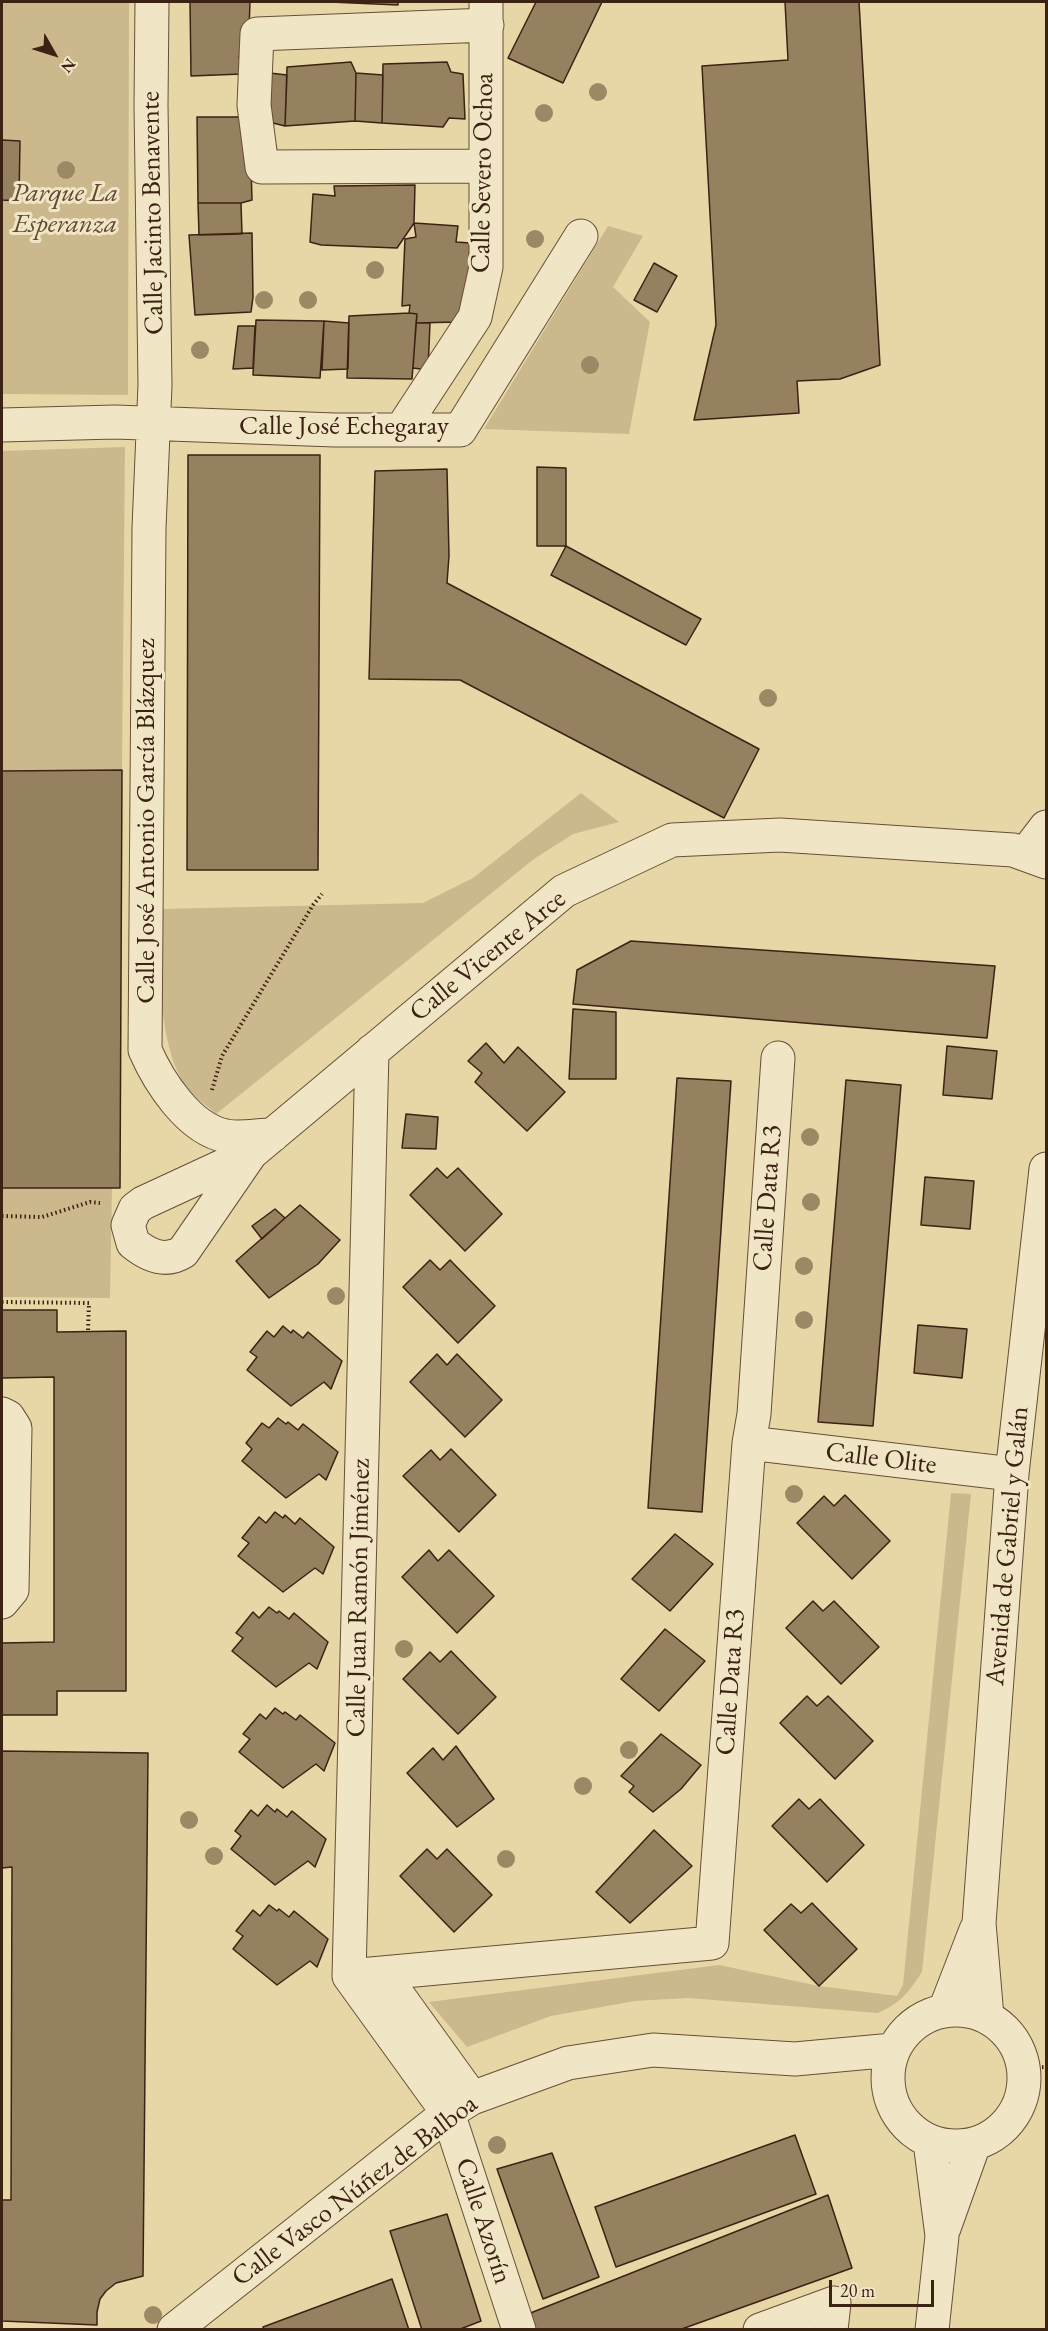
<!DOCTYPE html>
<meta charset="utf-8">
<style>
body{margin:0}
#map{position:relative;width:1048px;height:2331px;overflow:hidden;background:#e8d7a6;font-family:"EB Garamond",serif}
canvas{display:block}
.frame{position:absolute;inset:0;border:3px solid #3c2212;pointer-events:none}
.north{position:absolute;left:24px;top:24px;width:60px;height:60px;-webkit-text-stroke:4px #f0e5c5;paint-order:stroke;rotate:129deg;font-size:16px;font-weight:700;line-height:24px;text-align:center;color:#3c2212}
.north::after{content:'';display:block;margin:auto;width:21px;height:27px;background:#3c2212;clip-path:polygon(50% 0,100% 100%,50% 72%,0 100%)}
.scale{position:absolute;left:829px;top:2280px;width:105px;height:27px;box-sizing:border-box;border:3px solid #3c2212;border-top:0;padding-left:8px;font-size:18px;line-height:21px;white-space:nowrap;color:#3c2212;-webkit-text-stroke:4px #f0e5c5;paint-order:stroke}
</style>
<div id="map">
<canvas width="1048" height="2331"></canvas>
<div class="frame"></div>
<div class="north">N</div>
<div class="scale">20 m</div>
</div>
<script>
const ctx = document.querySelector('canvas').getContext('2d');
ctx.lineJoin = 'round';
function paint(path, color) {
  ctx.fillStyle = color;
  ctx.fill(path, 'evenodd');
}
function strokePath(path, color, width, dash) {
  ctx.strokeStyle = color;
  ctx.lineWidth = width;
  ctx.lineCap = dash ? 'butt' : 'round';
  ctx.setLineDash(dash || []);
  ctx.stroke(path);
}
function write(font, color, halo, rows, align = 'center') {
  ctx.font = font + ' "EB Garamond",serif';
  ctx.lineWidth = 6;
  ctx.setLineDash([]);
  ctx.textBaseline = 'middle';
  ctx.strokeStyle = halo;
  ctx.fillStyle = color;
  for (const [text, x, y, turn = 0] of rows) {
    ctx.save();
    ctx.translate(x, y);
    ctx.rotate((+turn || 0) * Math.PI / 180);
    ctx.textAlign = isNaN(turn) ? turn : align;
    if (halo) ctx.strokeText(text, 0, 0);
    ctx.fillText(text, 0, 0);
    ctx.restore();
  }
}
paint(new Path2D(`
 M 2,2 L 129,2 L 128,395 L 2,394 Z
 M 608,226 L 643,236 L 613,287 L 650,322 L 629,434 L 484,429 Z
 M 125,447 L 122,770 L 2,771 L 2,451 Z
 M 581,793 L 619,822 L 573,834 L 534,859 L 216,1114 C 207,1105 192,1096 185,1086 C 156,1039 160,962 160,909 L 423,903 L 473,878 Z
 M 2,1188 L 112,1188 L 110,1298 L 2,1297 Z
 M 951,1493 L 971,1494 L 922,1972 C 908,1993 902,2002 878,2013 L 688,1998 L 635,2001 L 551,2016 L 467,2047 L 429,2002 L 719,1965 L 819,1986 L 897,1996 L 903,1985 Z`), '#cbb88d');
const building = new Path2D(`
 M 190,2 L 250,2 L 248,57 L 239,56 L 242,74 L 191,76 Z
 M 330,2 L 398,2 L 398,5 Z
 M 536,2 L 602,2 L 563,83 L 508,58 Z
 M 785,2 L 859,2 L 880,365 L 840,379 L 797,381 L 799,413 L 694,420 L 716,325 L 702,66 L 788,60 Z
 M 351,62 L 356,73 L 355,121 L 285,126 L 287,67 Z
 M 447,62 L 451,72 L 463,74 L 465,119 L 449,118 L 443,127 L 382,123 L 383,64 Z
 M 261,72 L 287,75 L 285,126 L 265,121 Z
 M 356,73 L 383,75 L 382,123 L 355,121 Z
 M 197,117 L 246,117 L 250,134 L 252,200 L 241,203 L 198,203 Z
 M 2,140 L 20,141 L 19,201 L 2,200 Z
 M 415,185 L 414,223 L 397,248 L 321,245 L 310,242 L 313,194 L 335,196 L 334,186 Z
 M 198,203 L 241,203 L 242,234 L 199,235 Z
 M 414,223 L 458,226 L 456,242 L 470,243 L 467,306 L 457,322 L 416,323 L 417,314 L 409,313 L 410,305 L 402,306 L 405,239 L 416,237 Z
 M 252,233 L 253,297 L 251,312 L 195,315 L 189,235 Z
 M 654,263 L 677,276 L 657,312 L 634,300 Z
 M 409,313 L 417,314 L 412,379 L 347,378 L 349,316 Z
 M 256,320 L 324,321 L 320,378 L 253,375 Z
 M 324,321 L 349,323 L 348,369 L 322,370 Z
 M 416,323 L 430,323 L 428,370 L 413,368 Z
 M 238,326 L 255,326 L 253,368 L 233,369 Z
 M 188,455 L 320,455 L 318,870 L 187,870 Z
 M 537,467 L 566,468 L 566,546 L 537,546 Z
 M 447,469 L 449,556 L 447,583 L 759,749 L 724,818 L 460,680 L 369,679 L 375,471 Z
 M 566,546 L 701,619 L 686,645 L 551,575 Z
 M 122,770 L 120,1188 L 2,1188 L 2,771 Z
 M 631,941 L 995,966 L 987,1038 L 573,1004 L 577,970 Z
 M 573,1009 L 616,1012 L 616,1079 L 569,1079 Z
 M 486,1043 L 504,1063 L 518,1047 L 565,1092 L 527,1131 L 475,1082 L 482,1073 L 468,1061 Z
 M 947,1046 L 997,1051 L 992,1099 L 943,1095 Z
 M 677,1078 L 731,1081 L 702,1512 L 648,1508 Z
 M 846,1080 L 901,1085 L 873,1426 L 818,1422 Z
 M 406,1114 L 438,1117 L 436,1149 L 402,1148 Z
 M 437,1168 L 447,1178 L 458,1168 L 502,1214 L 465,1251 L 410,1195 Z
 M 925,1177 L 974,1181 L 970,1229 L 921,1225 Z
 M 300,1205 L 340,1240 L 318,1264 L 269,1298 L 236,1261 Z
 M 275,1209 L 285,1218 L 262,1239 L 252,1226 Z
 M 430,1260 L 440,1270 L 450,1260 L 495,1306 L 458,1343 L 403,1287 Z
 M 2,1310 L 57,1310 L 57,1332 L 126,1331 L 126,1691 L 57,1691 L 57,1715 L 2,1715 L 2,1643 L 54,1642 L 54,1377 L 2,1378 Z
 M 918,1325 L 967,1329 L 962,1378 L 914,1373 Z
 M 283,1326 L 291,1333 L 293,1330 L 303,1338 L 308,1332 L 342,1361 L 331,1389 L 324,1382 L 291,1406 L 247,1370 L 257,1357 L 250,1352 L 267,1331 L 274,1337 Z
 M 437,1354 L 447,1365 L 457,1354 L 502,1400 L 465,1437 L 410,1382 Z
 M 278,1418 L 286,1424 L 288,1422 L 298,1430 L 303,1424 L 338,1452 L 326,1480 L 319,1474 L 286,1498 L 242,1461 L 252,1449 L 246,1443 L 262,1423 L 269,1428 Z
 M 451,1449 L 496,1495 L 459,1532 L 403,1476 L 431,1450 L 440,1460 Z
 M 845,1495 L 890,1541 L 852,1579 L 797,1523 L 824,1496 L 834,1506 Z
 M 275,1512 L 283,1518 L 285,1515 L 295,1524 L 300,1518 L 334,1547 L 323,1574 L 315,1568 L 283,1592 L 238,1556 L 249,1543 L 242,1538 L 259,1517 L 266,1523 Z
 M 675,1534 L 713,1564 L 670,1611 L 632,1579 Z
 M 429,1550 L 438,1561 L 449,1550 L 494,1596 L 457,1633 L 402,1577 Z
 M 813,1601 L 823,1611 L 834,1601 L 879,1647 L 841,1684 L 786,1628 Z
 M 269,1607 L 277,1613 L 279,1611 L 289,1619 L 294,1613 L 328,1642 L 317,1669 L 309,1663 L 276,1687 L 232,1651 L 243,1638 L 236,1633 L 253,1612 L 259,1618 Z
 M 665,1629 L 705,1661 L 659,1711 L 621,1679 Z
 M 451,1651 L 496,1697 L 458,1734 L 403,1679 L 430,1652 L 440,1662 Z
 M 807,1696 L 817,1706 L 828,1696 L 873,1741 L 835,1779 L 780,1723 Z
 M 275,1708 L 283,1714 L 285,1712 L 296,1720 L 300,1715 L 335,1743 L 324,1771 L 316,1764 L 283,1788 L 239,1752 L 250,1739 L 243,1734 L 260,1714 L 266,1719 Z
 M 661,1734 L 701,1765 L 681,1789 L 653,1812 L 629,1792 L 634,1786 L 621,1776 Z
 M 456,1746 L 494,1799 L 457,1827 L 407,1773 L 433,1748 L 443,1760 Z
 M 2,1751 L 148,1753 L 143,2276 L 116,2283 L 106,2291 L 100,2299 L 97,2312 L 97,2325 L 2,2321 L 2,2200 L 11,2200 L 12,1867 L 2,1868 Z
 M 799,1799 L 809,1809 L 820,1799 L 864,1845 L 827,1882 L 772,1826 Z
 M 267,1805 L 275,1812 L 277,1809 L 287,1817 L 292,1811 L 326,1839 L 315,1867 L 308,1861 L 275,1885 L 231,1849 L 241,1836 L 235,1831 L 251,1810 L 258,1816 Z
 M 654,1830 L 692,1866 L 630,1923 L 596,1892 Z
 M 427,1849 L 437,1859 L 447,1849 L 492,1895 L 454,1932 L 400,1876 Z
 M 812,1903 L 857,1949 L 819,1986 L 764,1930 L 791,1904 L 801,1913 Z
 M 269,1905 L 277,1911 L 279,1909 L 289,1917 L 294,1911 L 328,1939 L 317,1967 L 310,1961 L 277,1985 L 233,1949 L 243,1936 L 236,1931 L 253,1910 L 260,1916 Z
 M 795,2135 L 816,2194 L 616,2267 L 595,2207 Z
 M 552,2153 L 599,2277 L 543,2299 L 497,2169 Z
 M 828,2195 L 852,2268 L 679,2330 L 535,2330 L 528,2314 Z
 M 447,2214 L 481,2321 L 458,2330 L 422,2330 L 390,2231 Z
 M 392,2279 L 409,2330 L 264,2330 L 263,2327 Z`);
paint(building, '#95805f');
strokePath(building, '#3c2212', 1.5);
const minor = new Path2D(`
 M 152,2 L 151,105 L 155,385 L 149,528 L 145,1050 C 159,1082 189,1129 226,1136 C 240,1139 258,1135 273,1135
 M 485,166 L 262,167 L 254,105 L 257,34 L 487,25
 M 2,425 L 115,422 L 335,430 L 460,430 L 581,236
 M 401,430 L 475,317 L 486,267 L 486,2
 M 1033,844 L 1046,827
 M 372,1051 L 349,1976 L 448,2113 L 519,2330
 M 251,1153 L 143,1203 L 135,1209 L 128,1225 L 133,1243 C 149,1256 165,1263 183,1252 L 251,1153 L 564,891 L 672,840 L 780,835 L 1013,850 L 1046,862
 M 2,1414 L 8,1417 L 15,1428 L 12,1590 L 2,1602
 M 749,1443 L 1012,1474
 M 382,1973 L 472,2098
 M 349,1976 L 712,1943 L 749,1443 L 754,1414 L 778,1058
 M888 2078a68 68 0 1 1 136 0a68 68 0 1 1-136 0Z
 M 945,2010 L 976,1930
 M 987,2017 L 979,1923 L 1012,1474 L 1046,1169
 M 930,2142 L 942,2236 L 932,2330
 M 944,2228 L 974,2144
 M 174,2330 L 448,2113 L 472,2098 L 568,2063 L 653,2050 L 795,2059 L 893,2050
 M 760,2330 L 834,2303 L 831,2330`);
strokePath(minor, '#674f37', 35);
strokePath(new Path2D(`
 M 212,1090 L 222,1056 L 313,905 L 322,894
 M 2,1216 L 42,1217 L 90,1202 L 100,1203
 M 2,1302 L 89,1303 L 88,1331
 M 1024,2068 L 1046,2067`), '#3c2212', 4, [1.5, 3]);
strokePath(minor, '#f0e5c5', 33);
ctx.fillStyle = '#9d8866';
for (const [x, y] of [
 [598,92],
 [544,113],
 [66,170],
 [535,239],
 [375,270],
 [264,300],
 [308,300],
 [200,350],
 [590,365],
 [768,698],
 [810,1137],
 [811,1202],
 [804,1266],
 [336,1296],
 [804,1320],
 [794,1494],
 [404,1649],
 [629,1750],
 [583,1786],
 [189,1820],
 [214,1856],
 [506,1859],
 [497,2145],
 [153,2315]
]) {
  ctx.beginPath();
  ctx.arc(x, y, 9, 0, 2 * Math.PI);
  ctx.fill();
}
write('27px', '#3c2212', '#f0e5c5', [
 ["Calle Severo Ochoa",483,173,-89],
 ["Calle Jacinto Benavente",153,213,-91],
 ["Calle José Echegaray",344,427],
 ["Calle José Antonio García Blázquez",147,821,-90],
 ["Calle Vicente Arce",488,956,-39],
 ["Calle Data R3",768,1198,-86],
 ["Calle Olite",881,1459,7],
 ["Avenida de Gabriel y Galán",1008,1546,-85],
 ["Calle Juan Ramón Jiménez",359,1598,-89],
 ["Calle Data R3",731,1682,-86],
 ["Calle Vasco Núñez de Balboa",355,2191,-37],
 ["Calle Azorín",483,2221,72]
]);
write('italic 27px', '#604831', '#f0e5c5', [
 ["Parque La",65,194],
 ["Esperanza",65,225]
]);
</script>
